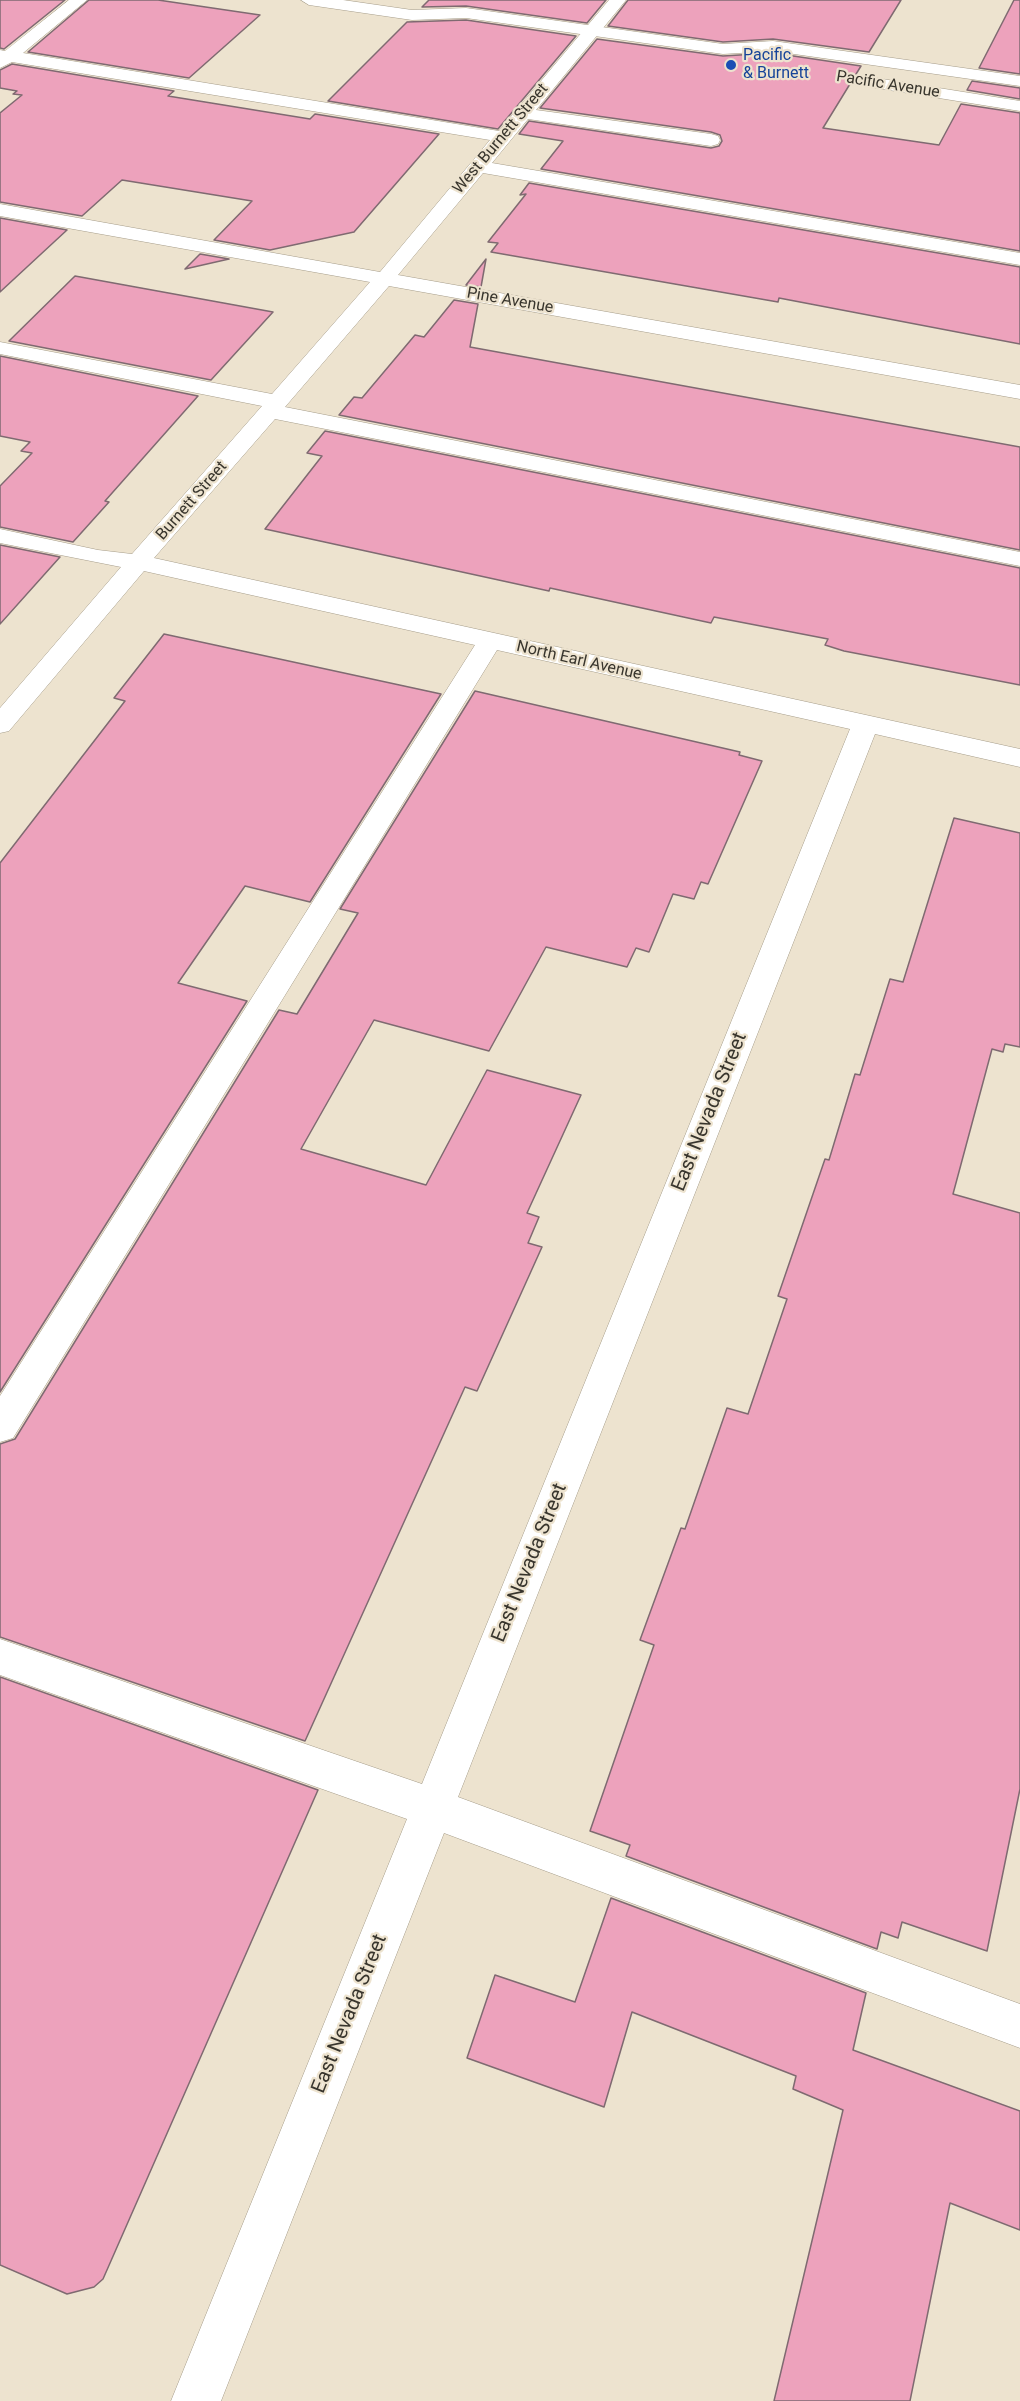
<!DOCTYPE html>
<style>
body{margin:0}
canvas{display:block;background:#ede3cf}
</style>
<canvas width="1020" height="2401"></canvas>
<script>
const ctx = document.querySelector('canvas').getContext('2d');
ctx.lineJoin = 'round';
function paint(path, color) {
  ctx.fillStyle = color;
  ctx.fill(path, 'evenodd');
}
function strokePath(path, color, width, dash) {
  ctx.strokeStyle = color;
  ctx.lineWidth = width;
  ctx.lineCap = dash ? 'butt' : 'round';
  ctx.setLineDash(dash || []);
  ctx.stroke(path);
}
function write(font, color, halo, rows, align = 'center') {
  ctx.font = font + ' Roboto,sans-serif';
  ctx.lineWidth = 4.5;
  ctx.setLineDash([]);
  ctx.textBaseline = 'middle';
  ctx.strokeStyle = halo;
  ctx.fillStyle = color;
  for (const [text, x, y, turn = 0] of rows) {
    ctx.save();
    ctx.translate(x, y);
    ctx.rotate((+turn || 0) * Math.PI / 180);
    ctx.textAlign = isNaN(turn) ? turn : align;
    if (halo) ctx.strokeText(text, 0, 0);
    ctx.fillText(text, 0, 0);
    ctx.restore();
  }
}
const building = new Path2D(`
 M 0,0 L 65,0 L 4,49 L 0,48 Z
 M 89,0 L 158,0 L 260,15 L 189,78 L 28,52 Z
 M 429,0 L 606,0 L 587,23 L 466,6 L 422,7 Z
 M 628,0 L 901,0 L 869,52 L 773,39 L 723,42 L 608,26 Z
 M 1014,0 L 1020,0 L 1020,74 L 979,68 Z
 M 466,20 L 576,36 L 498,129 L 328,101 L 407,22 Z
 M 597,39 L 723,56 L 773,53 L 861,66 L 823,128 L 939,145 L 961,104 L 1020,113 L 1020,251 L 541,169 L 563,141 L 519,134 L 529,121 L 711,148 L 719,146 L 722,141 L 720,135 L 711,132 L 540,108 Z
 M 12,64 L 174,91 L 168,96 L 310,119 L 315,114 L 439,134 L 354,232 L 270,250 L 214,240 L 252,201 L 122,180 L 82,216 L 0,202 L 0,113 L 22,95 L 13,94 L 17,91 L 0,88 L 0,70 Z
 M 972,81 L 1020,88 L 1020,99 L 967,90 Z
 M 529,183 L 1020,267 L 1020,344 L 779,298 L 778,302 L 491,252 L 498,243 L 488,242 L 526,194 L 520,195 Z
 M 0,218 L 67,230 L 0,292 Z
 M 200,254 L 229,259 L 185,269 Z
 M 486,259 L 481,287 L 466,285 Z
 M 75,276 L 273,312 L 211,380 L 9,341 Z
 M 454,300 L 478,304 L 470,347 L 1020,447 L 1020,550 L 339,415 L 354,397 L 362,398 L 415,335 L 424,337 Z
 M 0,356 L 198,396 L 105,501 L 109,502 L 73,542 L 0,527 L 0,486 L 32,453 L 21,451 L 30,442 L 0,436 Z
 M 325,431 L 1020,568 L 1020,685 L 844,651 L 825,645 L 828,639 L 714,617 L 711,623 L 550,588 L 549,591 L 265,529 L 322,456 L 307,453 Z
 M 0,545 L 60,557 L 0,624 Z
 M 164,634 L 441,694 L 310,902 L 245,886 L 178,983 L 247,1001 L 0,1392 L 0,863 L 125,701 L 114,698 Z
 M 475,691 L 740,752 L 739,755 L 762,761 L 708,884 L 701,882 L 694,899 L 673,894 L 649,952 L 636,948 L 627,967 L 546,947 L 489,1051 L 374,1020 L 301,1149 L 426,1185 L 487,1070 L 581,1095 L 527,1213 L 539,1217 L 528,1243 L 542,1247 L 477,1391 L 465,1387 L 305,1741 L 0,1637 L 0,1444 L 15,1439 L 279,1010 L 297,1014 L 358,913 L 340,909 Z
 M 954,818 L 1020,833 L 1020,1047 L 1005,1044 L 1003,1052 L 992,1049 L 953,1194 L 1020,1213 L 1020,1789 L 987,1951 L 902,1922 L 898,1938 L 881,1932 L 877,1949 L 626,1856 L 630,1845 L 590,1831 L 654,1645 L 640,1640 L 681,1528 L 685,1529 L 727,1408 L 748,1414 L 787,1299 L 778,1296 L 825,1159 L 829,1160 L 855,1074 L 860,1075 L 890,979 L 903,982 Z
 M 0,1677 L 318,1790 L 103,2279 L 94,2287 L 67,2294 L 0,2265 Z
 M 611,1898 L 866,1993 L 853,2050 L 1020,2111 L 1020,2230 L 950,2203 L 910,2401 L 774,2401 L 843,2110 L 793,2089 L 796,2076 L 632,2012 L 604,2107 L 467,2058 L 495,1975 L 575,2002 Z`);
paint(building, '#eda2bc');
strokePath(building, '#7f6a71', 1.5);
const minor = new Path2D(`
 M 69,0 L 87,0 L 23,53 L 499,131 L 609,0 L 626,0 L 536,110 L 711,134 L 718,136 L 720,140 L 718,144 L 711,146 L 528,119 L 492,163 L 1020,253 L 1020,265 L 483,173 L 398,275 L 1020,385 L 1020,399 L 389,286 L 285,407 L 1020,552 L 1020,566 L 275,419 L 154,558 L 1020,749 L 1020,767 L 875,734 L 458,1797 L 1020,2004 L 1020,2048 L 444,1833 L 221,2401 L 171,2401 L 407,1819 L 0,1675 L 0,1639 L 422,1784 L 850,729 L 497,650 L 13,1438 L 0,1442 L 0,1396 L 475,645 L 144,571 L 9,731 L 0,733 L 0,708 L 121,567 L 0,543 L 0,529 L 98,550 L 132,554 L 262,406 L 0,354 L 0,342 L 272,394 L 370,282 L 0,216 L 0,204 L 380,272 L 490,140 L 12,62 L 0,68 L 0,50 L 5,51 Z`);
const major = new Path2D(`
 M 301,0 L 343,0 L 412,10 L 466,8 L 723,44 L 773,41 L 1020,76 L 1020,86 L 773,51 L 723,54 L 466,18 L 412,20 L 309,5 Z
 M 876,78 L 1020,101 L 1020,111 L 870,87 L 867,83 L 870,79 Z`);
strokePath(minor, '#a69d8a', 1);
strokePath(major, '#a69d8a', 1);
paint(minor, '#fff');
paint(major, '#fff');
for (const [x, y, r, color] of [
 [731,65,6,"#1a4fb4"]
]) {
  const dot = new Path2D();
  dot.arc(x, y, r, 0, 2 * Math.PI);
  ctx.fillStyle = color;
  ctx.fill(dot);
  strokePath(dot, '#ede3cf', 2);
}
write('16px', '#164399', '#ede3cf', [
 ["Pacific",743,56],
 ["& Burnett",743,74]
], 'left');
write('16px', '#38352d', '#ede3cf', [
 ["Pacific Avenue",888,85,9],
 ["West Burnett Street",501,139,-50],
 ["Pine Avenue",510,301,10],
 ["Burnett Street",192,501,-49],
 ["North Earl Avenue",579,661,13]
]);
write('20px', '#38352d', '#ede3cf', [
 ["East Nevada Street",710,1112,-68],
 ["East Nevada Street",530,1563,-68],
 ["East Nevada Street",350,2014,-68]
]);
</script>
